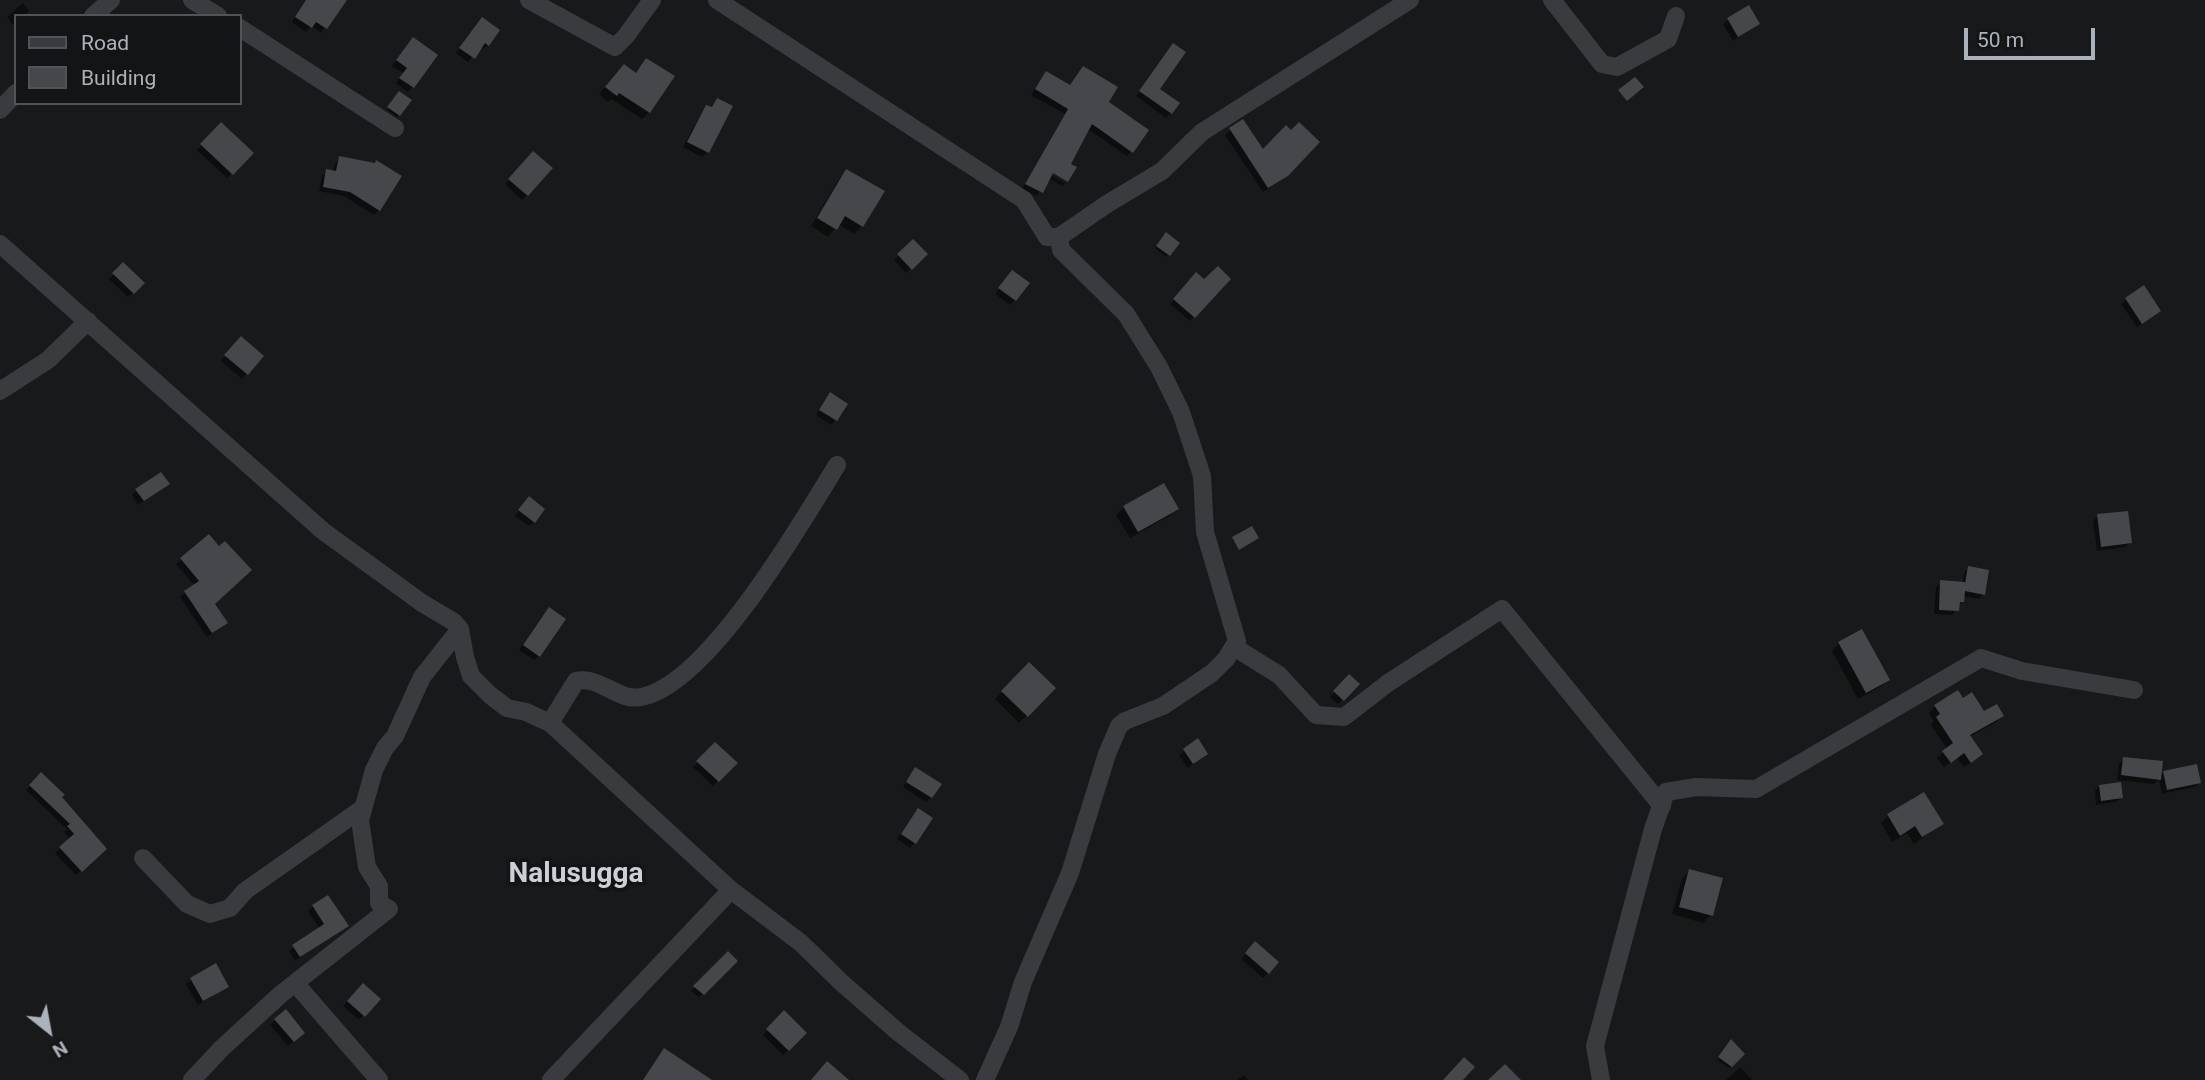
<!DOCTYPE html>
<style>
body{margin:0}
#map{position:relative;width:2205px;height:1080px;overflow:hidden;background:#18191a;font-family:Roboto,sans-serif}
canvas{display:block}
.legend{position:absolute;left:14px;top:14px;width:228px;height:91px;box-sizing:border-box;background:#131415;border:2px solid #505357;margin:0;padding:9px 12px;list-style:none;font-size:21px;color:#abb2ba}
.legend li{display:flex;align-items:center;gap:14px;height:35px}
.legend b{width:35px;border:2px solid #505357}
.north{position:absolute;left:14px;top:996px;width:70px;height:70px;-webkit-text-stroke:5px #131415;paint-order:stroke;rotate:149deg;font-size:19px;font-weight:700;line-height:28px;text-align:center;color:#abb2ba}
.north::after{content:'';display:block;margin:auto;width:24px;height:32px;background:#abb2ba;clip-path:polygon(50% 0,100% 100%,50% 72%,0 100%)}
.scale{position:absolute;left:1964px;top:28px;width:131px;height:32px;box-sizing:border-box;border:4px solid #abb2ba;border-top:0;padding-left:9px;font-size:21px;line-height:24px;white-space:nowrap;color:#abb2ba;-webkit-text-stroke:5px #131415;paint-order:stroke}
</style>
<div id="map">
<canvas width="2205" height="1080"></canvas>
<ul class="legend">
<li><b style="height:9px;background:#393b3f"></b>Road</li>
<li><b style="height:19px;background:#45474a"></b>Building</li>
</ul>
<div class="north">N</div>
<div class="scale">50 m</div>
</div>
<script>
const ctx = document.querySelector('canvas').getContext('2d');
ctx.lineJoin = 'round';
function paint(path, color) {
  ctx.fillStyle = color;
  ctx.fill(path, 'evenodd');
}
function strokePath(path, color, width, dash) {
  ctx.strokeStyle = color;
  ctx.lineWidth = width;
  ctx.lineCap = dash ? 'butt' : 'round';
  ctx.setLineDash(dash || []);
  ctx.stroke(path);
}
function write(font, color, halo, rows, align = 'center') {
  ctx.font = font + ' Roboto,sans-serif';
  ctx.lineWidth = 7;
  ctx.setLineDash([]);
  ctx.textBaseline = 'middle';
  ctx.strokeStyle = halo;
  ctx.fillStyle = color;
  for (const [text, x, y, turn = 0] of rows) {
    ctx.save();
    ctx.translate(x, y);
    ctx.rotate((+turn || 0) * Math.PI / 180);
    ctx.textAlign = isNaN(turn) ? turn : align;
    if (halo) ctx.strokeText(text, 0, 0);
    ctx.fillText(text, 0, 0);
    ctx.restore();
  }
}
paint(new Path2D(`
 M 306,0 L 341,0 L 321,33 L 311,26 L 306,32 L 292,22 Z
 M 23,3 L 29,11 L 24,16 L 16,16 L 16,22 L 13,25 L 7,17 Z
 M 1728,20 L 1758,24 L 1733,41 L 1723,24 Z
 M 477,24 L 488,45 L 483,49 L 480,47 L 468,62 L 456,53 Z
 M 408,44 L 436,55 L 408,92 L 396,83 L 403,73 L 392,66 Z
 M 1169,50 L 1157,89 L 1178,104 L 1166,118 L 1136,96 Z
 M 646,60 L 649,112 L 642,119 L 611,99 L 608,102 L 599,94 L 617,73 L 634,75 Z
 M 1046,73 L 1069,87 L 1106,102 L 1132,151 L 1127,156 L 1088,129 L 1044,171 L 1065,183 L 1062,186 L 1048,178 L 1037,196 L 1022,189 L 1065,114 L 1031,95 Z
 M 397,95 L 399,115 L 397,117 L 387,110 Z
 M 717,100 L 731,107 L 707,152 L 702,157 L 683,147 L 702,112 L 707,107 L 710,109 Z
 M 1243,122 L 1263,152 L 1318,142 L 1281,180 L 1263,192 L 1225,135 Z
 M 221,125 L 251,153 L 227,178 L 197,150 Z
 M 340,158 L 379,210 L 374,215 L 344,196 L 319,191 L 322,176 L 327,171 L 333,172 L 335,163 Z
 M 528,158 L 527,195 L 522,200 L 505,184 Z
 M 846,171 L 862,226 L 854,234 L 838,224 L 828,237 L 811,226 L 839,179 Z
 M 1166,235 L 1177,243 L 1166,257 L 1155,248 Z
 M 913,241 L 925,254 L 906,273 L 894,260 Z
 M 123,265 L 142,283 L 128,297 L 109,279 Z
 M 1196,275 L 1204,282 L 1229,279 L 1190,321 L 1170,304 Z
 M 1007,277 L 1015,300 L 1010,305 L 995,294 Z
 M 2144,288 L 2154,315 L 2137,327 L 2121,304 Z
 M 236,343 L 262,356 L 242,379 L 221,361 Z
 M 826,399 L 835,420 L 831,425 L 816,415 Z
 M 162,488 L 138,505 L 132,495 L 137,490 Z
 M 524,503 L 534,522 L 529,526 L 515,516 Z
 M 1124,507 L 1177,509 L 1169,516 L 1130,538 L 1116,515 Z
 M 2098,516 L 2130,542 L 2125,547 L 2097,551 L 2093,521 Z
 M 209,536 L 213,604 L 226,623 L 207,637 L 180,597 L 195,586 L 176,564 Z
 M 1969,568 L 1983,594 L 1979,599 L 1963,596 L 1962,601 L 1952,615 L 1934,614 L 1936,587 L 1941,582 L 1962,583 L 1964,573 Z
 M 544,614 L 539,656 L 534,660 L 519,650 Z
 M 1839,643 L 1887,680 L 1880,687 L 1858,699 L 1832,651 Z
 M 1029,665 L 1053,688 L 1019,723 L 995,699 Z
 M 1349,676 L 1358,684 L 1338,704 L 1330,697 Z
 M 1962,700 L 1984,713 L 2002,716 L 1996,722 L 1969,737 L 1975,760 L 1964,767 L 1957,758 L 1944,767 L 1937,758 L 1947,749 L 1931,725 L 1934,721 L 1929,713 L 1935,707 Z
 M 1198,741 L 1201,758 L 1188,768 L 1179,755 Z
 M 715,744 L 735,763 L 713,786 L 693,767 Z
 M 2124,759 L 2159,777 L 2164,772 L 2199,783 L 2194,787 L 2162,794 L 2159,779 L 2154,784 L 2117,780 L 2119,764 Z
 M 911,774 L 931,797 L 926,802 L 903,787 Z
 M 41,775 L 105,849 L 76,875 L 55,853 L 70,839 L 64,832 L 67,829 L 26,790 Z
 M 2099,786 L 2121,798 L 2116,802 L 2096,805 L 2095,791 Z
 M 918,810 L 915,843 L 910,848 L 897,839 Z
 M 1888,816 L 1942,823 L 1914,844 L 1907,833 L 1892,842 L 1881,823 Z
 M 1690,871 L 1711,915 L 1703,923 L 1672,914 L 1682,879 Z
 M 313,906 L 346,926 L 295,961 L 289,951 L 320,929 L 308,911 Z
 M 1256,944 L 1277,962 L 1263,978 L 1241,959 Z
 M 728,953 L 736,961 L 699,997 L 691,991 Z
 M 215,965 L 227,986 L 198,1005 L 186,984 Z
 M 363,985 L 378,999 L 359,1020 L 343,1006 Z
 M 285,1011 L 298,1037 L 288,1046 L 270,1025 Z
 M 784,1013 L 805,1033 L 783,1055 L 763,1035 Z
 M 1731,1042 L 1743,1054 L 1729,1068 L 1717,1060 Z
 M 1740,1067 L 1752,1080 L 1726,1080 Z
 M 1244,1075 L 1248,1080 L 1237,1080 Z`), '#0007');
paint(new Path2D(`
 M 306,0 L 347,0 L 327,29 L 316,22 L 312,28 L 295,17 Z
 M 1749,5 L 1760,24 L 1738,37 L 1727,18 Z
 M 482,17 L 500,30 L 489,46 L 485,43 L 475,59 L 459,48 Z
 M 413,37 L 438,55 L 414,88 L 399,78 L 407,68 L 396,60 Z
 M 1173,43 L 1186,52 L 1160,89 L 1180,103 L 1172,114 L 1139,91 Z
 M 646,58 L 675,76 L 650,113 L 619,93 L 617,96 L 605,87 L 624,64 L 636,73 Z
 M 1083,66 L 1118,87 L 1109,102 L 1149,130 L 1133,153 L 1092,124 L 1071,164 L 1077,167 L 1068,182 L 1053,173 L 1043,193 L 1025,184 L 1068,109 L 1035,89 L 1046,71 L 1070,85 Z
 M 1635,77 L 1644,87 L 1627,101 L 1618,90 Z
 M 399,91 L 412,100 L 400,116 L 387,107 Z
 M 717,98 L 733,106 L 709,153 L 687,142 L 706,105 L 712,107 Z
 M 1243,119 L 1263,149 L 1286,125 L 1291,130 L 1299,122 L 1320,142 L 1288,176 L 1268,188 L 1229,128 Z
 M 221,122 L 254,153 L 233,175 L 200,144 Z
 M 533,151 L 553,168 L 528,196 L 508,179 Z
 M 339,156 L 375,163 L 376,160 L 402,176 L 380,211 L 350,192 L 323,187 L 326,169 L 336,171 Z
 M 846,169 L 885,191 L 863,227 L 845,216 L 837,230 L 817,218 Z
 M 1166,232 L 1180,243 L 1170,256 L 1156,246 Z
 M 913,239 L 928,254 L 912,270 L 897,254 Z
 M 123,262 L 145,283 L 134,294 L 112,273 Z
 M 1218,266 L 1231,279 L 1195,318 L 1173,299 L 1196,272 L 1204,279 Z
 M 1012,270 L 1030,283 L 1016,301 L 998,288 Z
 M 2144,285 L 2161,311 L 2142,324 L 2125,298 Z
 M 241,336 L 264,356 L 248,375 L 224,355 Z
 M 830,392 L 848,404 L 837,421 L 819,410 Z
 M 161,472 L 170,484 L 144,501 L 135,489 Z
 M 1164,483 L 1179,509 L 1138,532 L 1123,506 Z
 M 529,496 L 545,509 L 535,523 L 518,510 Z
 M 2128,511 L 2132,543 L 2101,547 L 2097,514 Z
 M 1252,526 L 1259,538 L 1239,550 L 1232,537 Z
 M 209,534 L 219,546 L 225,541 L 252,570 L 215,604 L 228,623 L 212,633 L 184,591 L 199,581 L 180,558 Z
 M 1968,566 L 1989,570 L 1985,595 L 1965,591 L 1964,602 L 1960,602 L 1959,611 L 1939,610 L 1940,580 L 1965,582 L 1965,584 Z
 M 549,607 L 566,619 L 540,657 L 523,645 Z
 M 1862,629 L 1890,680 L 1866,693 L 1838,642 Z
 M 1029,662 L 1056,688 L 1028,717 L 1001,691 Z
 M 1349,674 L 1360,684 L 1344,701 L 1333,691 Z
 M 1958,690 L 1963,698 L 1972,692 L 1984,711 L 1997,704 L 2004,716 L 1970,735 L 1983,754 L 1971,763 L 1964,753 L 1951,763 L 1942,751 L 1953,743 L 1936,717 L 1940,714 L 1934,705 Z
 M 1198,738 L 1208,754 L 1193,764 L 1183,749 Z
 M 715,742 L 738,763 L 719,782 L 696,761 Z
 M 2123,757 L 2163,761 L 2161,780 L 2121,775 Z
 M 2197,764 L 2201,783 L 2167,790 L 2163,771 Z
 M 915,767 L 942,784 L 932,798 L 906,782 Z
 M 41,772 L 65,795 L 62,797 L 107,849 L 82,872 L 59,847 L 74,834 L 67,826 L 70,824 L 29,785 Z
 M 2121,782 L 2123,798 L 2101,801 L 2099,785 Z
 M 1924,792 L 1944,824 L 1922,837 L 1915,826 L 1900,836 L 1887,814 Z
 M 918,808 L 933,818 L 916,844 L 901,834 Z
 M 1689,869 L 1723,878 L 1713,916 L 1679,907 Z
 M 328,895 L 349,926 L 300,957 L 292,945 L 324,924 L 312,905 Z
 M 1255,941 L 1279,962 L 1269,974 L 1245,953 Z
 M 728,951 L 738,961 L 704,995 L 693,986 Z
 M 216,963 L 229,987 L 203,1001 L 190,978 Z
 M 363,983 L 381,999 L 365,1017 L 347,1001 Z
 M 286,1009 L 305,1033 L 294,1042 L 274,1019 Z
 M 784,1010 L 807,1033 L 789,1051 L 766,1029 Z
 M 1731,1039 L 1745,1054 L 1732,1067 L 1718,1057 Z
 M 664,1048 L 712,1080 L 643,1080 Z
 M 1464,1057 L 1475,1067 L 1463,1080 L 1443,1080 Z
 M 827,1061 L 849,1080 L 811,1080 Z
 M 1505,1064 L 1521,1080 L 1488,1080 Z`), '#45474a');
strokePath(new Path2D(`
 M 192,0 L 218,16
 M 529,0 L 615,47 L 626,36 L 652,0
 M 717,0 L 1024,200 L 1047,237 L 1059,237 L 1061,250 L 1126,314 L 1159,367 L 1181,412 L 1202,476 L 1205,532 L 1237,641 L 1226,659 L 1212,673 L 1163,706 L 1125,721 L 1119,726 L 1107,754 L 1070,873 L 1023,982 L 1009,1027 L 985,1080
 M 1552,0 L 1602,64 L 1617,67 L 1668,39 L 1676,16
 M 93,16 L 111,0
 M 240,28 L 395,128
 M 0,110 L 16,93
 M 1059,237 L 1107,204 L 1162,171 L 1202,132 L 1410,0
 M 0,244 L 323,531 L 422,603 L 454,622 L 460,629 L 465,657 L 471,676 L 490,695 L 507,708 L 526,712 L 550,723 L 731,890 L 801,943 L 842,983 L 898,1032 L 960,1080
 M 0,391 L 48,360 L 88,321
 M 1234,647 L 1279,675 L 1316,715 L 1344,717 L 1388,683 L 1502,609 L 1662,806
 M 550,723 L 576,681 C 599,675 618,702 641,697 C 708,685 802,522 837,465
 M 143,858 L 187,904 L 210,914 L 230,908 L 245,891 L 363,808
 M 295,983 L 379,1080
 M 192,1080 L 222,1048 L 281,994 L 389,909 L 379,903 L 379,886 L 367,867 L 360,820 L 374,770 L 385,748 L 395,736 L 422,677 L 460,629
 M 551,1080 L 731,890
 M 1601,1080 L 1595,1046 L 1653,829 L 1666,792 L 1696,787 L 1756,789 L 1981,658 L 2022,671 L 2134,690`), '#393b3f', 18);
write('bold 28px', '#ccd0d6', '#131415', [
 ["Nalusugga",576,875]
]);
</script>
